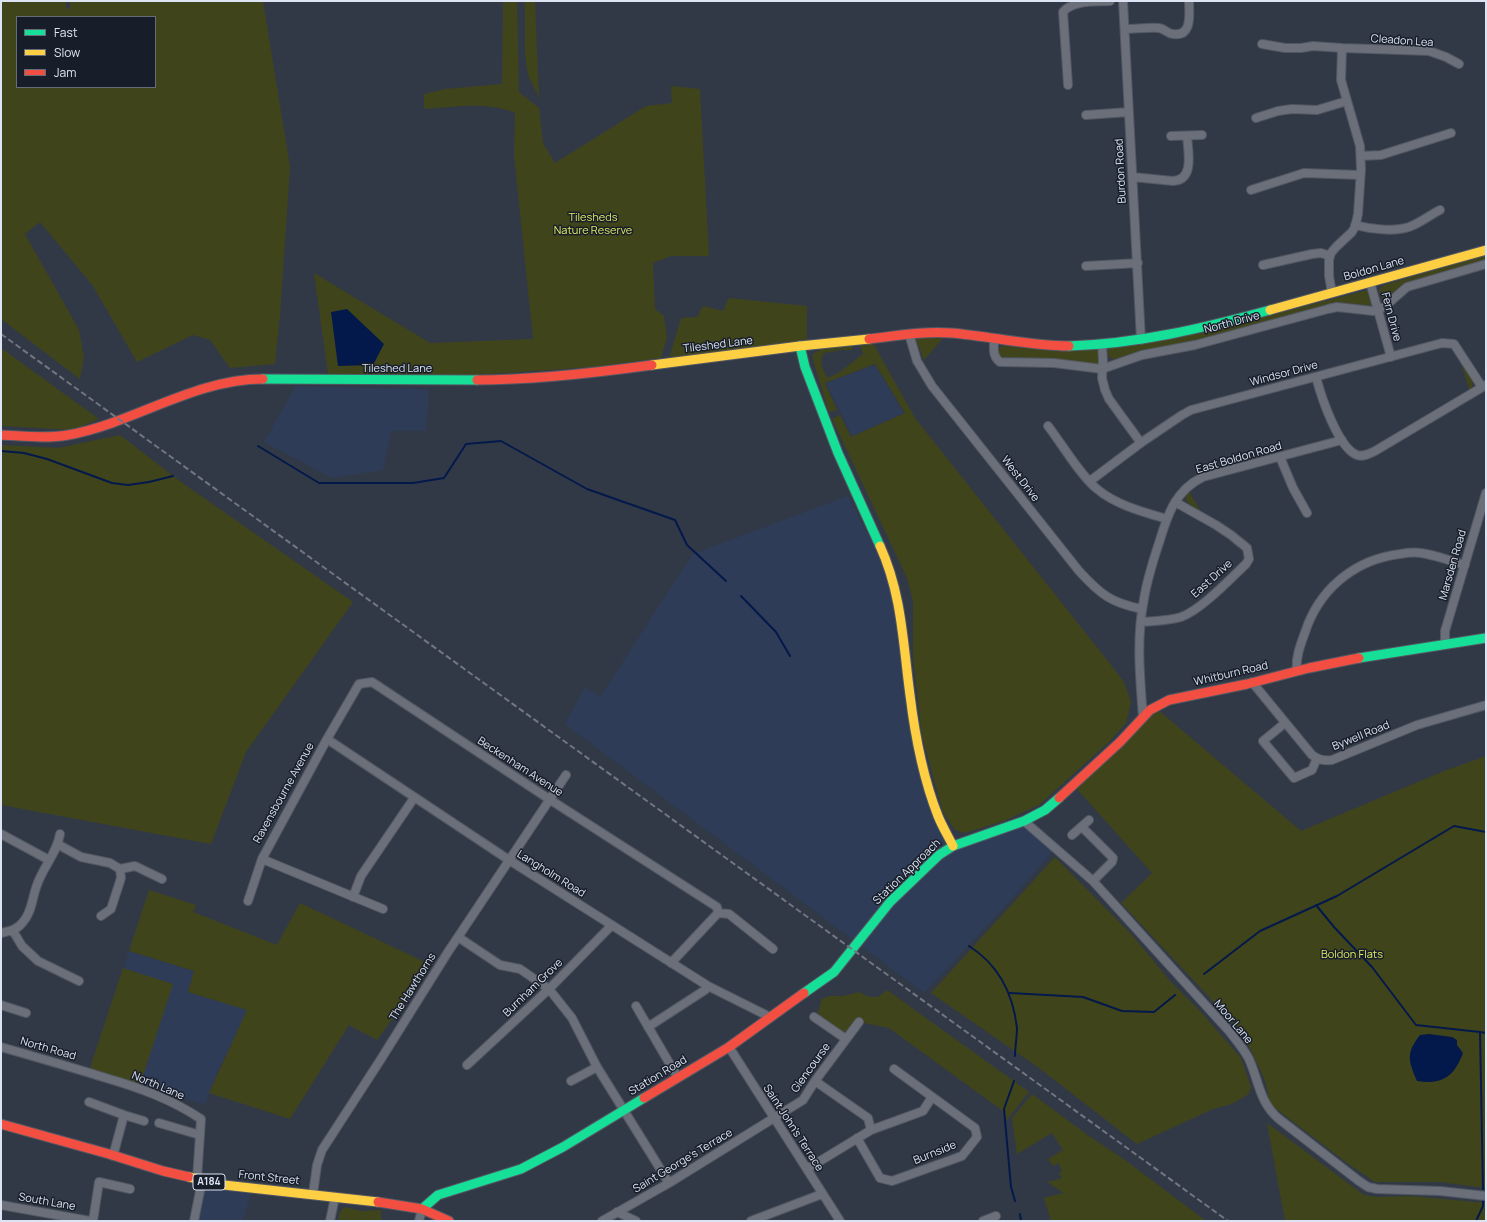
<!DOCTYPE html>
<style>
body{margin:0}
#map{position:relative;width:1487px;height:1222px;overflow:hidden;background:#323946;font-family:Manrope,sans-serif}
canvas{display:block}
.frame{position:absolute;inset:0;border:2px solid #dce4f3;pointer-events:none}
.legend{position:absolute;left:16px;top:16px;width:140px;height:72px;box-sizing:border-box;background:#181e29;border:1px solid #666d7a;margin:0;padding:5px 7px;list-style:none;font-size:12px;color:#dce4f3}
.legend li{display:flex;align-items:center;gap:8px;height:20px}
.legend b{width:20px;border:1px solid #666d7a}
</style>
<div id="map">
<canvas width="1487" height="1222"></canvas>
<div class="frame"></div>
<ul class="legend">
<li><b style="height:5px;background:#16e098"></b>Fast</li>
<li><b style="height:5px;background:#ffcf43"></b>Slow</li>
<li><b style="height:5px;background:#f24e42"></b>Jam</li>
</ul>
</div>
<script>
const ctx = document.querySelector('canvas').getContext('2d');
ctx.lineJoin = 'round';
function paint(path, color) {
  ctx.fillStyle = color;
  ctx.fill(path, 'evenodd');
}
function strokePath(path, color, width, dash) {
  ctx.strokeStyle = color;
  ctx.lineWidth = width;
  ctx.lineCap = dash ? 'butt' : 'round';
  ctx.setLineDash(dash || []);
  ctx.stroke(path);
}
function write(font, color, halo, rows, align = 'center') {
  ctx.font = font + ' Manrope,sans-serif';
  ctx.lineWidth = 3;
  ctx.setLineDash([]);
  ctx.textBaseline = 'middle';
  ctx.strokeStyle = halo;
  ctx.fillStyle = color;
  for (const [text, x, y, turn = 0] of rows) {
    ctx.save();
    ctx.translate(x, y);
    ctx.rotate((+turn || 0) * Math.PI / 180);
    ctx.textAlign = isNaN(turn) ? turn : align;
    if (halo) ctx.strokeText(text, 0, 0);
    ctx.fillText(text, 0, 0);
    ctx.restore();
  }
}
paint(new Path2D(`
 M 875,365 L 904,413 L 852,436 L 826,383 Z
 M 296,386 L 429,389 L 426,431 L 391,431 L 383,470 L 332,478 L 264,442 Z
 M 848,496 L 885,568 L 899,616 L 921,770 L 945,845 L 1023,827 L 1053,851 L 997,915 L 924,993 L 565,724 L 585,687 L 600,697 L 693,554 Z
 M 129,951 L 194,971 L 188,992 L 248,1010 L 216,1075 L 205,1105 L 90,1068 Z
 M 203,1187 L 251,1194 L 242,1221 L 196,1221 Z`), '#2e3c57');
paint(new Path2D(`
 M 1,1 L 66,1 L 66,9 L 70,8 L 70,1 L 263,1 L 290,167 L 280,316 L 275,364 L 230,368 L 210,340 L 193,335 L 137,362 L 93,286 L 40,222 L 25,234 L 79,330 L 84,357 L 80,379 L 1,319 ZM 17,17 L 155,17 L 155,87 L 17,87 Z
 M 503,1 L 517,1 L 519,92 L 539,108 L 543,143 L 555,163 L 646,106 L 672,103 L 671,86 L 700,89 L 709,256 L 671,256 L 653,263 L 655,309 L 664,316 L 667,337 L 661,358 L 594,367 L 475,375 L 328,374 L 314,273 L 430,343 L 533,339 L 514,155 L 515,113 C 487,101 454,107 424,109 L 424,94 L 445,89 L 502,84 Z
 M 525,1 L 535,1 L 539,98 L 528,75 L 525,54 Z
 M 1486,255 L 1486,260 L 1408,282 L 1387,299 L 1381,297 L 1379,293 L 1380,288 L 1384,285 Z
 M 1368,290 L 1373,302 C 1366,311 1354,303 1344,303 C 1340,302 1335,303 1331,304 L 1199,340 L 1144,350 L 1125,358 L 1111,359 C 1108,355 1107,353 1109,348 L 1202,333 Z
 M 729,298 L 807,306 L 807,340 L 669,358 L 681,318 L 697,317 L 703,306 L 723,311 Z
 M 931,337 L 943,338 L 924,360 L 916,340 L 917,338 Z
 M 873,343 L 915,418 L 1111,665 L 1124,682 L 1131,702 L 1126,723 L 1109,742 L 1039,805 L 1004,821 L 965,833 L 955,830 L 943,812 L 922,736 L 913,658 L 913,601 L 907,578 L 832,419 L 840,415 L 851,437 L 905,413 L 875,364 L 825,383 L 837,410 L 829,412 L 813,360 L 813,354 C 824,346 839,347 852,346 L 852,350 L 841,350 L 824,353 C 818,361 823,368 826,376 L 828,378 L 840,372 L 863,354 L 860,344 Z
 M 1001,346 L 1052,350 L 1096,350 L 1099,351 L 1101,361 L 1098,364 L 1094,366 L 1049,359 L 1003,357 C 998,355 998,350 1001,346 Z
 M 1,348 L 99,419 L 73,430 L 1,426 Z
 M 1461,359 L 1473,381 L 1472,388 L 1469,389 L 1460,360 Z
 M 120,435 L 181,482 L 353,602 L 246,752 L 211,844 L 1,805 L 1,445 L 58,448 Z
 M 1189,492 L 1200,510 L 1199,511 L 1186,501 L 1186,495 Z
 M 1157,709 L 1301,831 L 1444,771 L 1486,756 L 1486,1188 L 1439,1182 L 1375,1182 L 1347,1163 L 1270,1104 L 1265,1080 L 1242,1032 L 1121,903 L 1152,873 L 1077,789 Z
 M 1055,857 L 1132,935 L 1171,982 L 1201,1012 L 1241,1058 L 1251,1087 L 1249,1094 L 1232,1104 L 1213,1109 L 1137,1144 L 1039,1068 L 931,993 Z
 M 149,890 L 196,905 L 193,912 L 277,945 L 300,903 L 431,965 L 377,1040 L 349,1025 L 290,1119 L 209,1093 L 247,1010 L 188,992 L 194,971 L 129,951 Z
 M 123,968 L 173,984 L 140,1085 L 90,1068 Z
 M 887,990 L 1029,1092 L 1007,1120 L 1003,1111 L 889,1028 L 864,1023 L 859,1019 L 847,1032 L 843,1031 L 821,1018 L 818,1012 L 822,999 L 829,996 L 843,996 L 859,992 L 869,997 L 878,997 Z
 M 1032,1094 L 1089,1136 L 1125,1160 L 1206,1221 L 1051,1221 L 1044,1198 L 1062,1193 L 1068,1196 L 1047,1182 L 1062,1178 L 1059,1173 L 1062,1171 L 1059,1163 L 1053,1166 L 1048,1159 L 1063,1150 L 1052,1133 L 1017,1154 L 1012,1118 Z
 M 1267,1123 L 1364,1195 L 1377,1197 L 1411,1196 L 1486,1203 L 1486,1221 L 1285,1221 Z
 M 344,1207 L 362,1211 L 381,1210 L 381,1221 L 339,1221 L 339,1214 Z`), '#40441b');
paint(new Path2D(`
 M 347,309 L 384,344 L 373,365 L 338,366 L 331,312 Z
 M 1429,1034 L 1452,1037 L 1457,1040 L 1457,1045 L 1463,1053 C 1454,1077 1442,1085 1417,1081 C 1408,1060 1406,1053 1420,1035 Z`), '#04194b');
strokePath(new Path2D(`
 M 258,446 L 319,483 L 413,483 L 444,478 L 466,444 L 501,441 L 587,489 L 675,520 L 687,545 L 726,581
 M 1,451 L 24,453 L 47,459 L 112,483 L 128,485 L 149,482 L 173,476
 M 741,596 L 776,632 L 790,656
 M 1316,905 L 1334,927 L 1372,967 L 1416,1025 L 1480,1032 L 1483,1189
 M 969,946 C 999,965 1013,993 1017,1028 C 1017,1037 1015,1047 1015,1056
 M 1204,974 L 1260,931 L 1337,896 L 1454,826 L 1486,832
 M 1010,993 L 1083,997 L 1122,1011 L 1154,1012 L 1175,995
 M 1480,1032 L 1486,1033
 M 1014,1081 L 1004,1109 L 1011,1187 L 1015,1201
 M 1020,1214 L 1021,1221
 M 1476,1221 L 1483,1206 L 1483,1201`), '#04194b', 2);
const street = new Path2D(`
 M 1123,1 L 1141,340
 M 1125,29 C 1136,29 1148,27 1159,28 C 1165,29 1168,34 1173,34 C 1193,37 1189,13 1189,1
 M 1262,44 L 1285,48 L 1301,48 L 1313,46 L 1342,48 L 1429,51 L 1446,57 L 1459,64
 M 1068,85 L 1063,12 C 1073,0 1095,2 1110,1
 M 1086,115 L 1129,112
 M 1256,118 L 1278,111 L 1292,109 L 1317,110 L 1347,101
 M 1171,136 L 1202,135
 M 1361,156 L 1381,155 L 1451,133
 M 1133,177 L 1173,181 C 1195,180 1188,151 1187,136
 M 1251,190 L 1304,173 L 1360,175
 M 1355,225 C 1370,229 1394,232 1409,227 C 1420,223 1430,215 1440,210
 M 1263,265 L 1312,254 L 1321,253 L 1330,256
 M 1086,266 L 1138,263
 M 1370,282 L 1391,357
 M 1332,293 L 1329,276 L 1329,260 L 1331,253 L 1336,247 L 1352,232 L 1355,227 L 1358,214 L 1361,169 L 1360,146 L 1341,80 L 1342,48
 M 909,334 L 917,361 L 932,386 L 1079,571 C 1100,594 1111,603 1142,609
 M 994,339 C 994,348 992,356 1000,362 L 1054,363 L 1102,369 L 1142,355 L 1195,345 L 1328,309 L 1337,307 L 1373,311 L 1384,307 L 1407,287 L 1486,264
 M 1102,344 L 1103,361 L 1102,378 L 1105,390 L 1109,399 L 1141,443
 M 1316,377 C 1321,396 1338,448 1357,455 C 1363,457 1369,454 1375,451 L 1486,385
 M 1048,426 C 1062,444 1080,475 1097,489 C 1116,505 1143,512 1167,519
 M 1280,457 L 1293,488 L 1307,513
 M 1090,481 L 1142,442 L 1182,415 L 1191,410 L 1442,343 L 1454,344 L 1482,387
 M 1141,622 C 1154,621 1168,621 1181,617 C 1201,610 1230,579 1246,564 L 1249,559 L 1247,548 L 1231,535 L 1216,525 L 1175,502
 M 1445,644 L 1445,631 L 1486,493
 M 1297,671 C 1295,655 1303,639 1308,624 C 1324,585 1358,559 1400,554 C 1406,553 1414,552 1421,553 C 1436,555 1450,561 1465,565
 M 1252,682 L 1312,755 C 1319,760 1324,761 1332,760 L 1417,725 L 1486,705
 M 1143,717 C 1140,678 1136,638 1144,599 C 1147,580 1153,561 1159,543 C 1167,516 1175,490 1203,477 L 1342,440
 M 1285,723 L 1263,741 L 1294,778 L 1312,770 L 1317,758
 M 327,739 L 509,860 L 708,986 L 770,1017
 M 1024,821 L 1093,881 L 1229,1031 C 1236,1040 1244,1049 1249,1059 C 1259,1081 1259,1102 1279,1119 L 1359,1181 L 1368,1187 L 1377,1189 L 1440,1191 L 1486,1196
 M 1082,827 L 1113,858 L 1112,862 L 1093,881
 M 1,834 L 49,860
 M 1072,835 L 1089,820
 M 59,845 L 81,857 L 110,863 L 120,869 L 121,878 L 111,909 L 101,916
 M 262,859 L 383,909
 M 120,869 L 135,866 L 162,879
 M 353,897 L 361,876 L 414,798
 M 248,901 L 262,859 L 327,739 L 359,684 L 372,682 L 549,799 L 717,907 L 718,913
 M 718,913 L 729,914 L 773,949
 M 13,931 L 22,946 L 38,961 L 79,981
 M 1,933 C 10,931 17,930 23,922 C 32,912 32,898 37,885 C 43,867 57,853 60,834
 M 458,937 L 500,965 L 520,969 L 549,989 L 572,1018 L 597,1067 L 669,1183
 M 671,963 L 718,913
 M 1,1005 L 26,1013
 M 636,1006 L 678,1078
 M 814,1017 L 846,1039
 M 648,1027 L 705,990 L 708,986
 M 1,1047 C 36,1057 71,1067 106,1078 C 140,1088 171,1099 201,1119 L 197,1179
 M 729,1047 L 840,1221
 M 467,1065 L 549,989 L 612,925
 M 571,1081 L 597,1067
 M 815,1081 L 868,1118 L 871,1130
 M 89,1102 L 124,1115 L 113,1156
 M 124,1115 L 144,1121
 M 159,1123 L 200,1135
 M 857,1138 L 880,1178 L 892,1181 L 962,1156 L 977,1137 L 975,1128 L 894,1069
 M 807,1169 L 871,1130 L 923,1111 L 932,1097
 M 313,1194 L 317,1165 L 322,1150 L 381,1059 L 448,952 L 566,775
 M 1,1205 L 90,1221
 M 617,1212 L 636,1221
 M 93,1221 L 99,1182 L 130,1189
 M 194,1221 L 202,1181
 M 330,1221 L 335,1197
 M 419,1221 L 422,1209
 M 602,1221 L 669,1183 L 803,1100 L 815,1081 L 859,1022
 M 751,1221 L 822,1194
 M 983,1221 L 996,1216`);
const fast = new Path2D(`
 M 800,346 L 805,367 L 838,453 L 880,546
 M 1069,346 C 1137,344 1204,328 1270,310
 M 263,379 L 477,380
 M 1359,658 L 1486,638
 M 804,993 L 834,972 L 890,902 L 939,855 L 953,846 L 1024,821 L 1045,810 L 1059,798
 M 422,1209 L 438,1195 L 521,1169 L 563,1147 L 644,1098`);
const slow = new Path2D(`
 M 1270,310 L 1486,250
 M 652,365 L 800,346 L 869,339
 M 880,546 C 902,594 903,644 910,695 C 915,736 923,778 938,816 C 942,826 948,836 953,846
 M 189,1177 L 224,1185 L 378,1202`);
const jam = new Path2D(`
 M 869,339 C 896,336 923,331 951,333 C 990,336 1029,346 1069,346
 M 477,380 C 535,380 594,373 652,365
 M 1,435 C 23,436 46,439 68,435 C 134,423 194,379 263,379
 M 1059,798 L 1120,742 L 1150,710 L 1169,700 L 1247,684 L 1309,668 L 1359,658
 M 644,1098 L 729,1047 L 804,993
 M 1,1124 L 109,1154 L 163,1171 L 189,1177
 M 378,1202 L 422,1209 L 449,1221`);
strokePath(street, '#525863', 10);
strokePath(fast, '#525863', 11);
strokePath(slow, '#525863', 11);
strokePath(jam, '#525863', 11);
strokePath(street, '#6a6f79', 8);
strokePath(fast, '#16e098', 9);
strokePath(slow, '#ffcf43', 9);
strokePath(jam, '#f24e42', 9);
strokePath(new Path2D(`
 M 1,334 L 1228,1221`), '#717680', 2, [6, 3]);
for (const [x, y, w] of [
 [209,1182,32]
]) {
  const box = new Path2D();
  box.roundRect(x - w / 2, y - 8, w, 16, 3);
  ctx.fillStyle = '#181e29';
  ctx.fill(box);
  strokePath(box, '#dce4f3', 1);
}
write('bold 10px', '#dce4f3', null, [
 ["A184",209,1182]
]);
write('11px', '#dce4f3', '#181e29', [
 ["Cleadon Lea",1402,41,4],
 ["Burdon Road",1121,171,-93],
 ["Boldon Lane",1374,269,-16],
 ["Fern Drive",1391,317,75],
 ["North Drive",1232,323,-15],
 ["Tileshed Lane",718,345,-7],
 ["Tileshed Lane",397,369],
 ["Windsor Drive",1284,374,-15],
 ["East Boldon Road",1239,458,-16],
 ["West Drive",1020,479,52],
 ["Marsden Road",1453,565,-74],
 ["East Drive",1212,579,-42],
 ["Whitburn Road",1231,674,-13],
 ["Bywell Road",1361,736,-22],
 ["Beckenham Avenue",520,767,33],
 ["Ravensbourne Avenue",284,793,-61],
 ["Station Approach",907,872,-44],
 ["Langholm Road",551,874,32],
 ["The Hawthorns",413,987,-58],
 ["Burnham Grove",533,988,-44],
 ["Moor Lane",1233,1022,50],
 ["North Road",48,1049,16],
 ["Glencourse",811,1068,-54],
 ["Station Road",658,1076,-31],
 ["North Lane",158,1086,23],
 ["Saint John's Terrace",793,1128,57],
 ["Burnside",935,1153,-22],
 ["Saint George's Terrace",683,1161,-31],
 ["Front Street",269,1178,6],
 ["South Lane",47,1202,10]
]);
write('11px', '#e1eb62', '#181e29', [
 ["Tilesheds",593,218],
 ["Nature Reserve",593,231],
 ["Boldon Flats",1352,955]
]);
</script>
